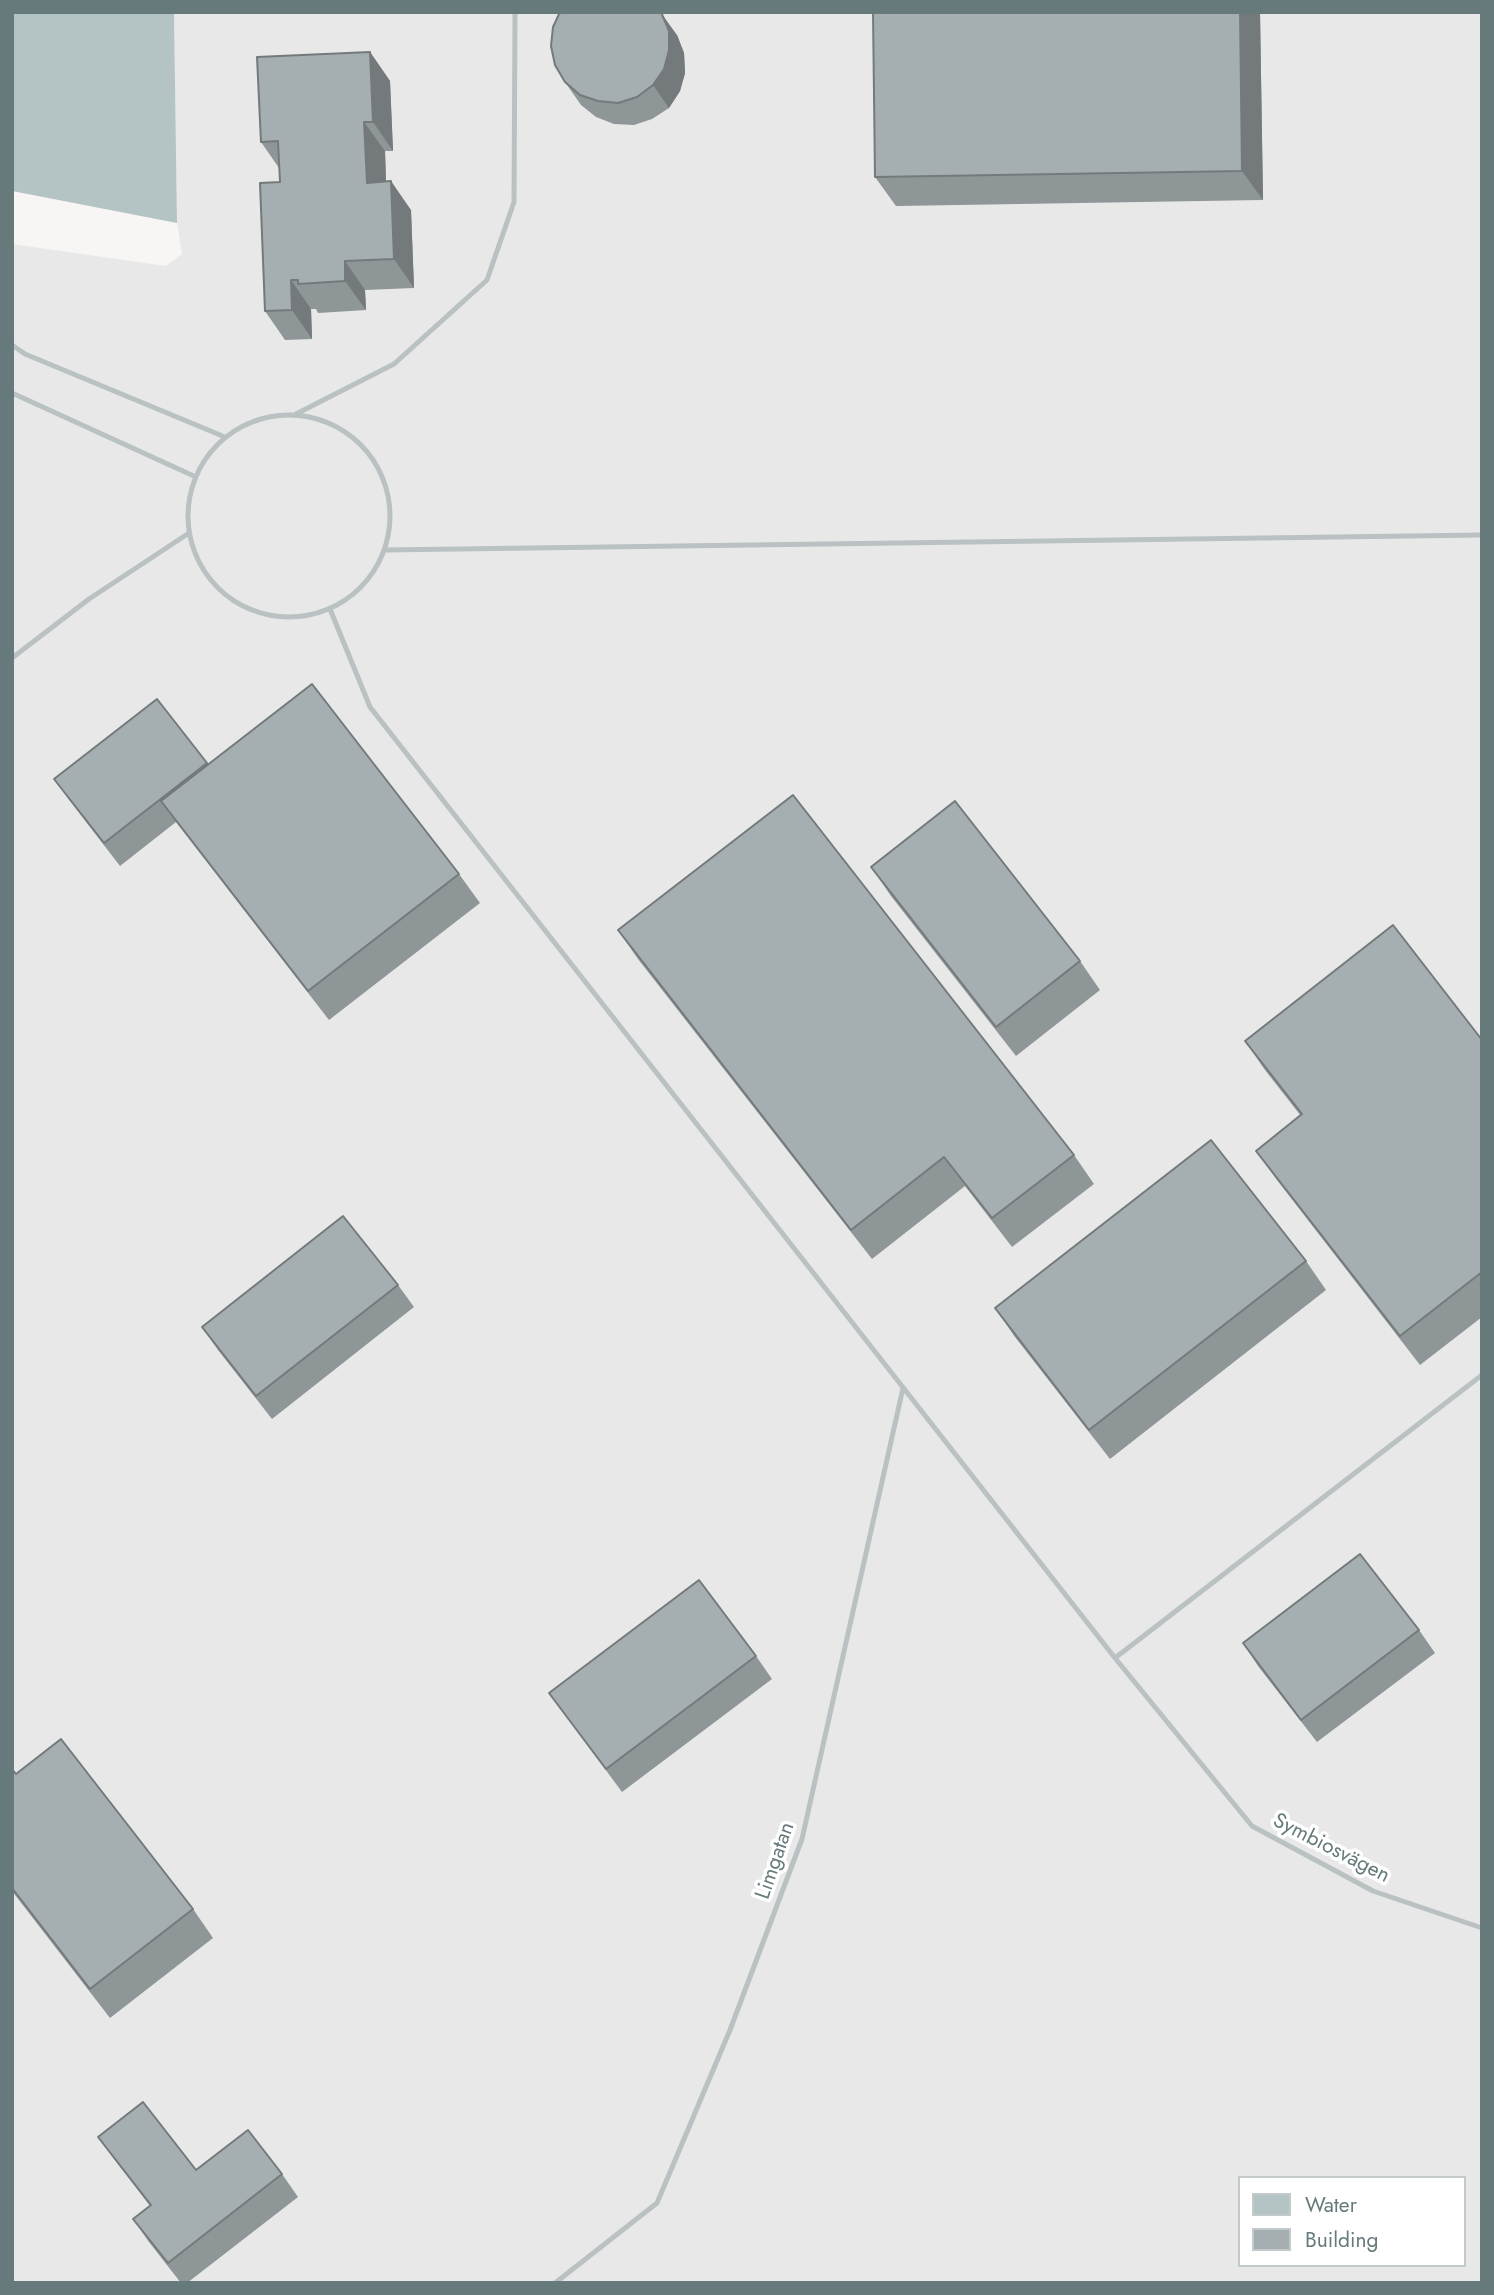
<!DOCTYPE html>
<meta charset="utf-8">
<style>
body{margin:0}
#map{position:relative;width:1494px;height:2295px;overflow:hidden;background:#f7f6f4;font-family:Jost,sans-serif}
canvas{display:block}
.frame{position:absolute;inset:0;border:14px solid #667a7c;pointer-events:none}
.legend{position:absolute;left:1238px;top:2176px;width:228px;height:91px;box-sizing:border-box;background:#fff;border:2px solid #c2cacb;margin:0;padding:9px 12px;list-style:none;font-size:21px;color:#667a7c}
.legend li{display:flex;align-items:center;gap:14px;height:35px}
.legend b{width:35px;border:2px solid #c2cacb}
</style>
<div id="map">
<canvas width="1494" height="2295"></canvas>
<div class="frame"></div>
<ul class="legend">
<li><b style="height:19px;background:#b4c3c3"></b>Water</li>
<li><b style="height:19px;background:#a5afb1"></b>Building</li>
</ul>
</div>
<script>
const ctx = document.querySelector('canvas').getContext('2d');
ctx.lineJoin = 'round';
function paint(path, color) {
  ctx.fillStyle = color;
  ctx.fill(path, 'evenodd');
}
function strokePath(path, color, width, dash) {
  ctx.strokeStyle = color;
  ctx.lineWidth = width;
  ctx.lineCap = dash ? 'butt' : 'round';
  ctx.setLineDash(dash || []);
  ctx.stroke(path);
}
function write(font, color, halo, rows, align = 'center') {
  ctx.font = font + ' Jost,sans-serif';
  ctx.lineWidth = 7;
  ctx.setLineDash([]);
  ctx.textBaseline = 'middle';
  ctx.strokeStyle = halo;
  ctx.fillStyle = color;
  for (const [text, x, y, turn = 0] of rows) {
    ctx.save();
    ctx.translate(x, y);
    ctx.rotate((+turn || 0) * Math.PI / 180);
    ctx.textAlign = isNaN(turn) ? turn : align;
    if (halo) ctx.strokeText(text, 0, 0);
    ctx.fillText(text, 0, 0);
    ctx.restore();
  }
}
paint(new Path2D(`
 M 174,12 L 1482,12 L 1482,2283 L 12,2283 L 12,244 L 166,266 L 182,254 L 177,223 ZM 1240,2178 L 1464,2178 L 1464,2265 L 1240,2265 Z`), '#e8e8e8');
paint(new Path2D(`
 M 12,12 L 174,12 L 177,223 L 12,191 Z`), '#b4c3c3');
strokePath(new Path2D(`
 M 12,345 L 25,354 L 225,437
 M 12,393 L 196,477
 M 296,414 L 394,364 L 487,280 L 514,202 L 515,12
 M188 516a101 101 0 1 1 202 0a101 101 0 1 1-202 0Z
 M 385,550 L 1482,535
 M 330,609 L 370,707 L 1115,1658 L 1482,1375
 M 12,658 L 89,599 L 189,533
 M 1115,1658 L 1252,1826 L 1373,1891 L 1482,1928
 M 555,2283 L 657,2203 L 730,2030 L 802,1839 L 903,1388`), '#bac1c2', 5);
paint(new Path2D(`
 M 873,12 L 1260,12 L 1263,200 L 896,206 L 875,177 Z
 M 677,35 L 684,53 L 685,73 L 680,91 L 669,108 L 652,119 L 634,125 L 614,124 L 596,117 L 581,105 L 565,82 Z
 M 370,52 L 390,81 L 393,151 L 385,151 L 386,182 L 411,210 L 414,288 L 365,290 L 366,310 L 318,313 L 316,309 L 311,309 L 312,339 L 285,340 L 265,311 L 280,182 L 279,168 L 261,142 Z
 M 157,699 L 208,765 L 459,874 L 480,903 L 329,1020 L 176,822 L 120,866 L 70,801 L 54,779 Z
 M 871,867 L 1080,961 L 1100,990 L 1016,1056 L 891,896 Z
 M 618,930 L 1074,1155 L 1094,1184 L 1012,1247 L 965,1186 L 872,1259 L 638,959 Z
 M 1482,1040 L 1482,1317 L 1420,1365 L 1277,1180 L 1256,1151 L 1301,1116 L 1265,1070 L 1245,1041 Z
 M 1306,1261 L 1326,1290 L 1110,1459 L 1015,1337 L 995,1308 Z
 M 398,1285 L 414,1307 L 272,1419 L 218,1350 L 202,1327 Z
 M 1419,1630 L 1435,1653 L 1317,1742 L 1258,1666 L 1243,1643 Z
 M 756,1656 L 772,1679 L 622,1792 L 549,1693 Z
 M 12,1769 L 16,1774 L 193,1909 L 213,1938 L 110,2018 L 12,1891 Z
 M 98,2137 L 196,2170 L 282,2174 L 298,2197 L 187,2283 L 181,2283 L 149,2242 L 133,2219 L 150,2206 L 114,2159 Z`), '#8e9698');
paint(new Path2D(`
 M 1240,12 L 1260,12 L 1263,200 L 1242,171 Z
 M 661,13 L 677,35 L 684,53 L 685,73 L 680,91 L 669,108 L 653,85 Z
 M 370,52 L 390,81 L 393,151 L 373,122 Z
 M 364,122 L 385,151 L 387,212 L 367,183 Z
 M 391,181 L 411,210 L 414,288 L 394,259 Z
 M 345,261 L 365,290 L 366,310 L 345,281 Z
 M 291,280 L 311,309 L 312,339 L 292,310 Z`), '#747a7c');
const building = new Path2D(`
 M 560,12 L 661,12 L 669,31 L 669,50 L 664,69 L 653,85 L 637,97 L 618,103 L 598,101 L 580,95 L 565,82 L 555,65 L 551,46 L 553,27 Z
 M 873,12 L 1240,12 L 1242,171 L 875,177 Z
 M 370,52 L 373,122 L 364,122 L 367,183 L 391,181 L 394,259 L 345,261 L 345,281 L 298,284 L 298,280 L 291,280 L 292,310 L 265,311 L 260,183 L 280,182 L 278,141 L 261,142 L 257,57 Z
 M 312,684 L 459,874 L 308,991 L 161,801 Z
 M 157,699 L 207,763 L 104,843 L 54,779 Z
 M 793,795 L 1074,1155 L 992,1218 L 944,1157 L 851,1230 L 618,930 Z
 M 955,801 L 1080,961 L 996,1027 L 871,867 Z
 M 1393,925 L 1482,1040 L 1482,1272 L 1400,1336 L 1256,1151 L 1302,1114 L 1245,1041 Z
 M 1211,1140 L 1306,1261 L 1089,1430 L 995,1308 Z
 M 343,1216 L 398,1285 L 256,1396 L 202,1327 Z
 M 1360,1554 L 1419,1630 L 1301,1720 L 1243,1643 Z
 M 699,1580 L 756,1656 L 606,1769 L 549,1693 Z
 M 61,1739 L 193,1909 L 90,1989 L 12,1888 L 12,1769 L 16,1774 Z
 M 143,2102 L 196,2170 L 248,2130 L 282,2174 L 168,2263 L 133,2219 L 151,2205 L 98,2137 Z`);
paint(building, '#a5afb1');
strokePath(building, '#747a7c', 2);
write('21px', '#667a7c', '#fff', [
 ["Symbiosvägen",1331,1849,27],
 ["Limgatan",776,1861,-71]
]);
</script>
